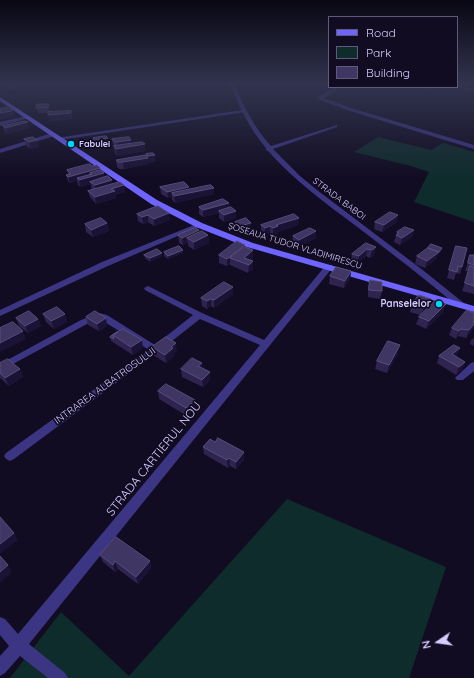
<!DOCTYPE html>
<meta charset="utf-8">
<style>
body{margin:0}
#map{position:relative;width:474px;height:678px;overflow:hidden;background:#110c22;font-family:Quicksand,sans-serif}
canvas{display:block}
.legend{position:absolute;left:328px;top:16px;width:130px;height:72px;box-sizing:border-box;background:#110c22;border:1px solid #5f597a;margin:0;padding:5px 7px;list-style:none;font-size:12px;color:#d5cdff}
.legend li{display:flex;align-items:center;gap:8px;height:20px}
.legend b{width:20px;border:1px solid #5f597a}
.north{position:absolute;left:418px;top:622px;width:40px;height:40px;-webkit-text-stroke:3px #110c22;paint-order:stroke;rotate:257deg;font-size:11px;font-weight:700;line-height:16px;text-align:center;color:#d5cdff}
.north::after{content:'';display:block;margin:auto;width:14px;height:18px;background:#d5cdff;clip-path:polygon(50% 0,100% 100%,50% 72%,0 100%)}
</style>
<div id="map">
<canvas width="474" height="678"></canvas>
<ul class="legend">
<li><b style="height:5px;background:#6e64ff"></b>Road</li>
<li><b style="height:11px;background:#0f2c2c"></b>Park</li>
<li><b style="height:11px;background:#403663"></b>Building</li>
</ul>
<div class="north">N</div>
</div>
<script>
const ctx = document.querySelector('canvas').getContext('2d');
ctx.lineJoin = 'round';
function paint(path, color) {
  ctx.fillStyle = color;
  ctx.fill(path, 'evenodd');
}
function strokePath(path, color, width, dash) {
  ctx.strokeStyle = color;
  ctx.lineWidth = width;
  ctx.lineCap = dash ? 'butt' : 'round';
  ctx.setLineDash(dash || []);
  ctx.stroke(path);
}
function write(font, color, halo, rows, align = 'center') {
  ctx.font = font + ' Quicksand,sans-serif';
  ctx.lineWidth = 3.5;
  ctx.setLineDash([]);
  ctx.textBaseline = 'middle';
  ctx.strokeStyle = halo;
  ctx.fillStyle = color;
  for (const [text, x, y, turn = 0] of rows) {
    ctx.save();
    ctx.translate(x, y);
    ctx.rotate((+turn || 0) * Math.PI / 180);
    ctx.textAlign = isNaN(turn) ? turn : align;
    if (halo) ctx.strokeText(text, 0, 0);
    ctx.fillText(text, 0, 0);
    ctx.restore();
  }
}
paint(new Path2D(`
 M 378,137 L 431,150 L 443,143 L 474,152 L 474,222 L 414,202 L 429,172 L 411,166 L 354,152 Z
 M 287,499 L 446,567 L 409,678 L 10,678 L 61,612 L 129,676 Z`), '#0f2c2c');
strokePath(new Path2D(`
 M 58,139 L 244,111`), '#3b3583', 2.5);
paint(new Path2D(`
 M 230,84 L 234,84 C 244,106 254,128 271,146 L 337,125 L 337,127 L 273,149 L 300,176 L 317,190 L 424,271 L 465,304 L 466,306 L 465,308 L 459,308 C 426,279 391,253 356,226 C 325,203 294,180 268,151 L 266,150 L 266,148 C 250,129 239,107 230,84 Z
 M 457,85 L 474,89 L 474,91 L 456,87 Z
 M 334,87 L 338,87 L 336,91 L 324,98 L 351,108 L 474,145 L 474,149 L 347,110 L 318,99 L 318,97 Z
 M 419,87 L 427,87 L 432,89 L 430,90 Z
 M 27,116 L 29,117 L 29,118 L 0,126 L 0,122 Z
 M 52,133 L 54,134 L 54,136 L 0,153 L 0,149 Z
 M 199,223 L 201,224 L 201,226 L 108,266 L 0,316 L 0,310 L 102,262 Z
 M 326,265 L 332,265 L 333,267 L 29,644 L 65,673 L 68,678 L 48,678 L 20,656 L 5,673 L 0,676 L 0,656 L 9,646 L 0,635 L 0,617 L 5,619 L 18,634 L 260,345 L 200,319 L 158,352 L 14,459 L 10,461 L 6,459 L 4,456 L 6,453 L 149,350 L 100,319 L 87,324 L 0,371 L 0,364 L 81,320 L 99,313 L 107,315 L 155,345 L 193,315 L 145,290 L 144,288 L 148,286 L 202,313 L 264,340 Z
 M 474,362 L 474,371 L 463,380 L 457,380 L 455,378 L 457,376 L 471,363 Z`), '#3b3583');
paint(new Path2D(`
 M 0,97 L 157,200 L 202,223 L 253,243 L 474,306 L 474,312 L 247,247 L 196,227 L 151,204 L 0,101 Z`), '#6e64ff');
paint(new Path2D(`
 M 6,84 L 18,84 L 19,88 L 17,90 L 7,89 Z
 M 49,104 L 50,109 L 49,112 L 71,111 L 72,119 L 50,121 L 48,113 L 38,113 L 36,108 Z
 M 3,126 L 29,128 L 7,134 L 5,132 Z
 M 24,139 L 37,140 L 39,147 L 30,149 L 26,145 Z
 M 112,139 L 131,140 L 131,143 L 145,151 L 117,156 L 115,153 Z
 M 155,155 L 155,161 L 148,163 L 148,164 L 124,169 L 119,169 L 117,167 L 116,160 Z
 M 92,166 L 101,171 L 105,177 L 113,184 L 124,185 L 125,192 L 115,195 L 116,198 L 96,204 L 90,197 L 88,191 L 93,189 L 91,188 L 91,184 L 80,187 L 78,185 L 77,181 L 70,183 L 68,181 L 66,175 L 68,174 L 67,170 Z
 M 160,187 L 189,187 L 189,189 L 214,194 L 175,203 L 172,200 L 172,198 L 168,198 L 161,194 Z
 M 229,203 L 229,208 L 236,211 L 236,218 L 224,222 L 219,218 L 219,213 L 203,217 L 199,214 L 199,207 Z
 M 158,206 L 170,220 L 154,226 L 148,222 L 143,224 L 138,221 L 137,214 Z
 M 235,222 L 251,223 L 251,226 L 240,230 L 235,225 Z
 M 375,222 L 397,222 L 382,232 L 374,229 Z
 M 107,223 L 109,231 L 93,237 L 86,232 L 85,224 Z
 M 261,225 L 298,225 L 278,232 L 278,234 L 273,235 L 270,233 L 265,235 L 261,232 Z
 M 199,230 L 199,232 L 208,235 L 209,243 L 194,250 L 188,246 L 188,243 L 183,245 L 179,243 L 178,235 Z
 M 414,230 L 412,237 L 400,245 L 394,242 L 397,232 Z
 M 316,231 L 316,238 L 298,247 L 292,244 L 293,236 Z
 M 366,243 L 375,254 L 370,258 L 366,256 L 357,264 L 351,261 L 352,254 Z
 M 245,245 L 245,247 L 253,258 L 250,260 L 253,261 L 253,269 L 248,273 L 230,265 L 230,264 L 227,266 L 219,263 L 219,255 Z
 M 456,246 L 462,267 L 460,274 L 456,273 L 454,280 L 447,278 Z
 M 442,248 L 441,251 L 437,256 L 436,259 L 425,268 L 415,264 L 417,256 Z
 M 183,250 L 183,253 L 168,259 L 164,256 L 164,252 Z
 M 162,253 L 162,256 L 150,262 L 145,258 L 144,255 Z
 M 470,255 L 474,255 L 474,294 L 462,291 L 469,271 L 465,271 Z
 M 351,271 L 350,279 L 344,288 L 329,284 L 330,276 Z
 M 370,280 L 382,291 L 380,299 L 368,297 L 368,288 Z
 M 233,294 L 214,308 L 211,306 L 207,309 L 202,306 L 201,298 Z
 M 431,299 L 428,307 L 426,310 L 443,312 L 426,329 L 416,324 L 419,317 L 420,315 L 410,312 L 412,304 Z
 M 474,313 L 474,328 L 466,338 L 458,336 L 456,339 L 449,335 L 452,328 Z
 M 43,314 L 65,314 L 67,322 L 54,329 L 46,322 Z
 M 86,317 L 106,318 L 107,326 L 99,331 L 88,325 Z
 M 16,318 L 38,319 L 41,326 L 28,333 L 19,326 Z
 M 117,332 L 143,348 L 133,355 L 111,341 L 110,337 Z
 M 474,338 L 474,346 L 470,344 L 471,340 Z
 M 152,347 L 177,351 L 174,353 L 174,356 L 166,363 L 153,355 Z
 M 460,348 L 456,357 L 465,362 L 462,370 L 456,375 L 437,363 L 439,356 Z
 M 398,353 L 387,373 L 375,369 L 377,361 Z
 M 0,363 L 20,369 L 23,377 L 9,386 L 0,378 Z
 M 202,363 L 202,368 L 210,372 L 210,380 L 203,387 L 182,377 L 181,369 Z
 M 158,391 L 195,408 L 187,416 L 159,399 Z
 M 215,442 L 244,452 L 244,460 L 236,469 L 230,466 L 228,468 L 204,454 L 203,447 Z
 M 100,555 L 150,561 L 151,568 L 138,584 L 118,569 L 115,572 L 103,562 Z`), '#2f2450');
paint(new Path2D(`
 M 15,84 L 18,84 L 19,88 L 17,90 Z
 M 49,104 L 50,109 L 49,112 L 48,107 Z
 M 13,110 L 15,115 L 13,117 L 0,120 L 0,113 Z
 M 71,111 L 72,119 L 50,121 L 48,115 Z
 M 28,122 L 29,128 L 7,134 L 5,128 Z
 M 108,138 L 108,141 L 95,143 L 94,140 Z
 M 37,140 L 39,147 L 30,149 L 29,142 Z
 M 131,140 L 132,146 L 118,148 L 117,142 Z
 M 145,144 L 145,151 L 117,156 L 116,149 Z
 M 155,155 L 155,161 L 148,163 L 148,164 L 124,169 L 123,162 Z
 M 100,168 L 101,174 L 104,173 L 105,180 L 90,182 L 91,184 L 80,187 L 79,180 L 77,178 L 77,181 L 70,183 L 68,177 Z
 M 112,180 L 113,186 L 96,192 L 95,185 Z
 M 124,185 L 125,192 L 115,195 L 116,198 L 96,204 L 95,197 L 111,189 Z
 M 189,187 L 189,193 L 214,188 L 214,194 L 175,203 L 174,196 L 172,193 L 172,198 L 168,198 L 167,192 Z
 M 229,203 L 229,210 L 219,211 L 219,213 L 203,217 L 203,210 Z
 M 236,211 L 236,218 L 224,222 L 224,215 Z
 M 169,213 L 170,220 L 154,226 L 154,219 Z
 M 148,215 L 148,222 L 143,224 L 142,217 Z
 M 398,215 L 397,222 L 382,232 L 384,225 Z
 M 299,218 L 298,225 L 278,232 L 278,234 L 273,235 L 273,228 L 276,225 Z
 M 107,223 L 109,231 L 93,237 L 91,230 Z
 M 251,223 L 251,226 L 240,230 L 240,226 Z
 M 270,226 L 270,233 L 265,235 L 265,228 Z
 M 199,230 L 200,238 L 187,238 L 188,243 L 183,245 L 182,238 Z
 M 414,230 L 412,237 L 400,245 L 402,238 Z
 M 316,231 L 316,238 L 298,247 L 299,240 Z
 M 208,235 L 209,243 L 194,250 L 194,242 Z
 M 245,245 L 245,252 L 230,258 L 230,264 L 227,266 L 227,259 Z
 M 376,247 L 375,254 L 370,258 L 372,250 Z
 M 442,248 L 441,251 L 437,256 L 436,259 L 425,268 L 427,261 Z
 M 367,249 L 366,256 L 357,264 L 359,256 Z
 M 183,250 L 183,253 L 168,259 L 168,256 Z
 M 253,250 L 253,258 L 245,264 L 244,258 Z
 M 162,253 L 162,256 L 150,262 L 150,258 Z
 M 253,261 L 253,269 L 248,273 L 249,265 Z
 M 351,271 L 350,279 L 344,288 L 345,281 Z
 M 233,287 L 233,294 L 214,308 L 214,300 Z
 M 211,299 L 211,306 L 207,309 L 207,301 Z
 M 431,299 L 428,307 L 421,316 L 424,308 Z
 M 446,304 L 443,312 L 426,329 L 429,321 Z
 M 65,314 L 67,322 L 54,329 L 51,321 Z
 M 106,318 L 107,326 L 99,331 L 97,324 Z
 M 38,319 L 41,326 L 28,333 L 25,326 Z
 M 474,324 L 474,328 L 466,338 L 469,330 Z
 M 461,329 L 458,336 L 456,339 L 459,331 Z
 M 23,331 L 26,339 L 0,352 L 0,343 Z
 M 142,340 L 143,348 L 133,355 L 131,347 Z
 M 176,343 L 177,351 L 174,353 L 174,356 L 166,363 L 165,355 L 171,347 Z
 M 400,345 L 398,353 L 387,373 L 389,365 Z
 M 460,348 L 457,356 L 449,362 L 452,354 Z
 M 465,362 L 462,370 L 456,375 L 459,367 Z
 M 202,363 L 203,371 L 198,366 Z
 M 20,369 L 23,377 L 9,386 L 5,378 Z
 M 210,372 L 210,380 L 203,387 L 202,380 Z
 M 195,400 L 195,408 L 187,416 L 186,408 Z
 M 244,452 L 244,460 L 236,469 L 236,462 Z
 M 229,458 L 230,466 L 228,468 L 227,460 Z
 M 14,533 L 18,540 L 0,554 L 0,544 Z
 M 115,561 L 118,569 L 115,572 L 113,565 Z
 M 150,561 L 151,568 L 138,584 L 136,577 Z
 M 8,565 L 12,572 L 0,583 L 0,572 Z`), '#1b1336');
const building = new Path2D(`
 M 37,104 L 49,104 L 48,107 L 36,108 Z
 M 10,107 L 13,110 L 11,111 L 0,113 L 0,109 Z
 M 71,111 L 71,113 L 48,115 L 48,112 Z
 M 25,121 L 28,122 L 5,128 L 3,126 Z
 M 106,136 L 108,138 L 94,140 L 93,138 Z
 M 33,137 L 37,140 L 29,142 L 24,139 Z
 M 129,137 L 131,140 L 117,142 L 114,142 L 112,139 Z
 M 142,142 L 145,144 L 116,149 L 114,146 Z
 M 153,153 L 155,155 L 147,156 L 148,158 L 123,162 L 118,162 L 116,160 L 145,155 L 146,156 L 146,154 Z
 M 90,164 L 92,166 L 97,165 L 100,168 L 68,177 L 66,175 L 71,174 L 67,170 Z
 M 100,170 L 104,173 L 79,180 L 77,178 L 92,174 L 90,173 Z
 M 108,176 L 112,180 L 95,185 L 90,182 Z
 M 120,182 L 124,185 L 111,189 L 115,191 L 95,197 L 88,191 Z
 M 184,182 L 189,187 L 167,192 L 160,187 Z
 M 211,185 L 214,188 L 174,196 L 172,193 Z
 M 223,199 L 229,203 L 203,210 L 199,207 Z
 M 158,206 L 169,213 L 154,219 L 148,215 L 142,217 L 137,214 Z
 M 231,207 L 236,211 L 224,215 L 219,211 Z
 M 390,212 L 398,215 L 384,225 L 375,222 Z
 M 294,214 L 299,218 L 276,225 L 278,226 L 273,228 L 270,226 L 265,228 L 261,225 Z
 M 101,218 L 107,223 L 91,230 L 85,224 Z
 M 246,218 L 251,223 L 240,226 L 235,222 Z
 M 405,227 L 414,230 L 402,238 L 396,235 L 399,233 L 397,232 Z
 M 195,228 L 199,230 L 182,238 L 178,235 Z
 M 310,228 L 316,231 L 299,240 L 293,236 Z
 M 202,231 L 208,235 L 194,242 L 187,238 Z
 M 237,241 L 245,245 L 227,259 L 219,255 Z
 M 366,243 L 376,247 L 372,250 L 367,249 L 359,256 L 352,254 Z
 M 431,244 L 442,248 L 438,253 L 439,252 L 428,248 Z
 M 179,246 L 183,250 L 168,256 L 164,252 Z
 M 456,246 L 467,248 L 462,267 L 458,266 L 457,272 L 449,270 Z
 M 245,247 L 253,250 L 244,258 L 253,261 L 249,265 L 230,258 Z
 M 428,248 L 439,252 L 427,261 L 417,256 Z
 M 157,249 L 162,253 L 150,258 L 144,255 Z
 M 470,255 L 474,255 L 474,265 L 468,263 Z
 M 470,266 L 474,267 L 474,286 L 465,283 Z
 M 336,267 L 351,271 L 345,281 L 330,276 Z
 M 370,280 L 382,282 L 382,291 L 369,290 Z
 M 224,282 L 233,287 L 214,300 L 211,299 L 207,301 L 201,298 Z
 M 419,295 L 431,299 L 424,308 L 412,304 Z
 M 436,300 L 446,304 L 429,321 L 419,317 Z
 M 57,307 L 65,314 L 51,321 L 43,314 Z
 M 467,310 L 474,313 L 474,324 L 469,330 L 461,329 L 459,331 L 452,328 Z
 M 29,311 L 38,319 L 25,326 L 16,318 Z
 M 95,311 L 106,318 L 97,324 L 86,317 Z
 M 13,322 L 23,331 L 0,343 L 0,328 Z
 M 123,329 L 142,340 L 131,347 L 113,335 Z
 M 117,332 L 118,332 L 113,335 L 114,339 L 110,337 Z
 M 166,337 L 176,343 L 171,347 L 173,348 L 165,355 L 152,347 Z
 M 388,341 L 400,345 L 389,365 L 377,361 Z
 M 454,345 L 460,348 L 452,354 L 465,362 L 459,367 L 439,356 Z
 M 192,358 L 202,363 L 198,366 L 210,372 L 202,380 L 181,369 Z
 M 8,359 L 20,369 L 5,378 L 0,373 L 0,363 Z
 M 166,384 L 195,400 L 186,408 L 158,391 Z
 M 218,438 L 244,452 L 236,462 L 229,458 L 227,460 L 203,447 L 210,439 L 215,442 Z
 M 0,517 L 14,533 L 0,544 Z
 M 116,537 L 150,561 L 136,577 L 115,561 L 113,565 L 100,555 Z
 M 0,556 L 8,565 L 0,572 Z`);
paint(building, '#403663');
strokePath(building, '#584e7b', 1);
const sky = ctx.createLinearGradient(0, 0, 0, 179);
sky.addColorStop(0, '#090713');
sky.addColorStop(0.47, '#32344f');
sky.addColorStop(1, '#32344f00');
ctx.fillStyle = sky;
ctx.fillRect(0, 0, 474, 179);
for (const [x, y, r, color] of [
 [71,144,4,"#00d4f8"],
 [439,304,4,"#00d4f8"]
]) {
  const dot = new Path2D();
  dot.arc(x, y, r, 0, 2 * Math.PI);
  ctx.fillStyle = color;
  ctx.fill(dot);
  strokePath(dot, '#110c22', 1.5);
}
write('bold 9px', '#d5cdff', '#110c22', [
 ["Fabulei",79,144]
], 'left');
write('9px', '#d5cdff', '#110c22', [
 ["STRADA BABOI",339,199,37],
 ["ȘOSEAUA TUDOR VLADIMIRESCU",295,246,17]
]);
write('bold 10px', '#d5cdff', '#110c22', [
 ["Panselelor",431,304]
], 'right');
write('10px', '#d5cdff', '#110c22', [
 ["INTRAREA ALBATROSULUI",105,386,-36]
]);
write('12px', '#d5cdff', '#110c22', [
 ["STRADA CARTIERUL NOU",154,459,-51]
]);
</script>
